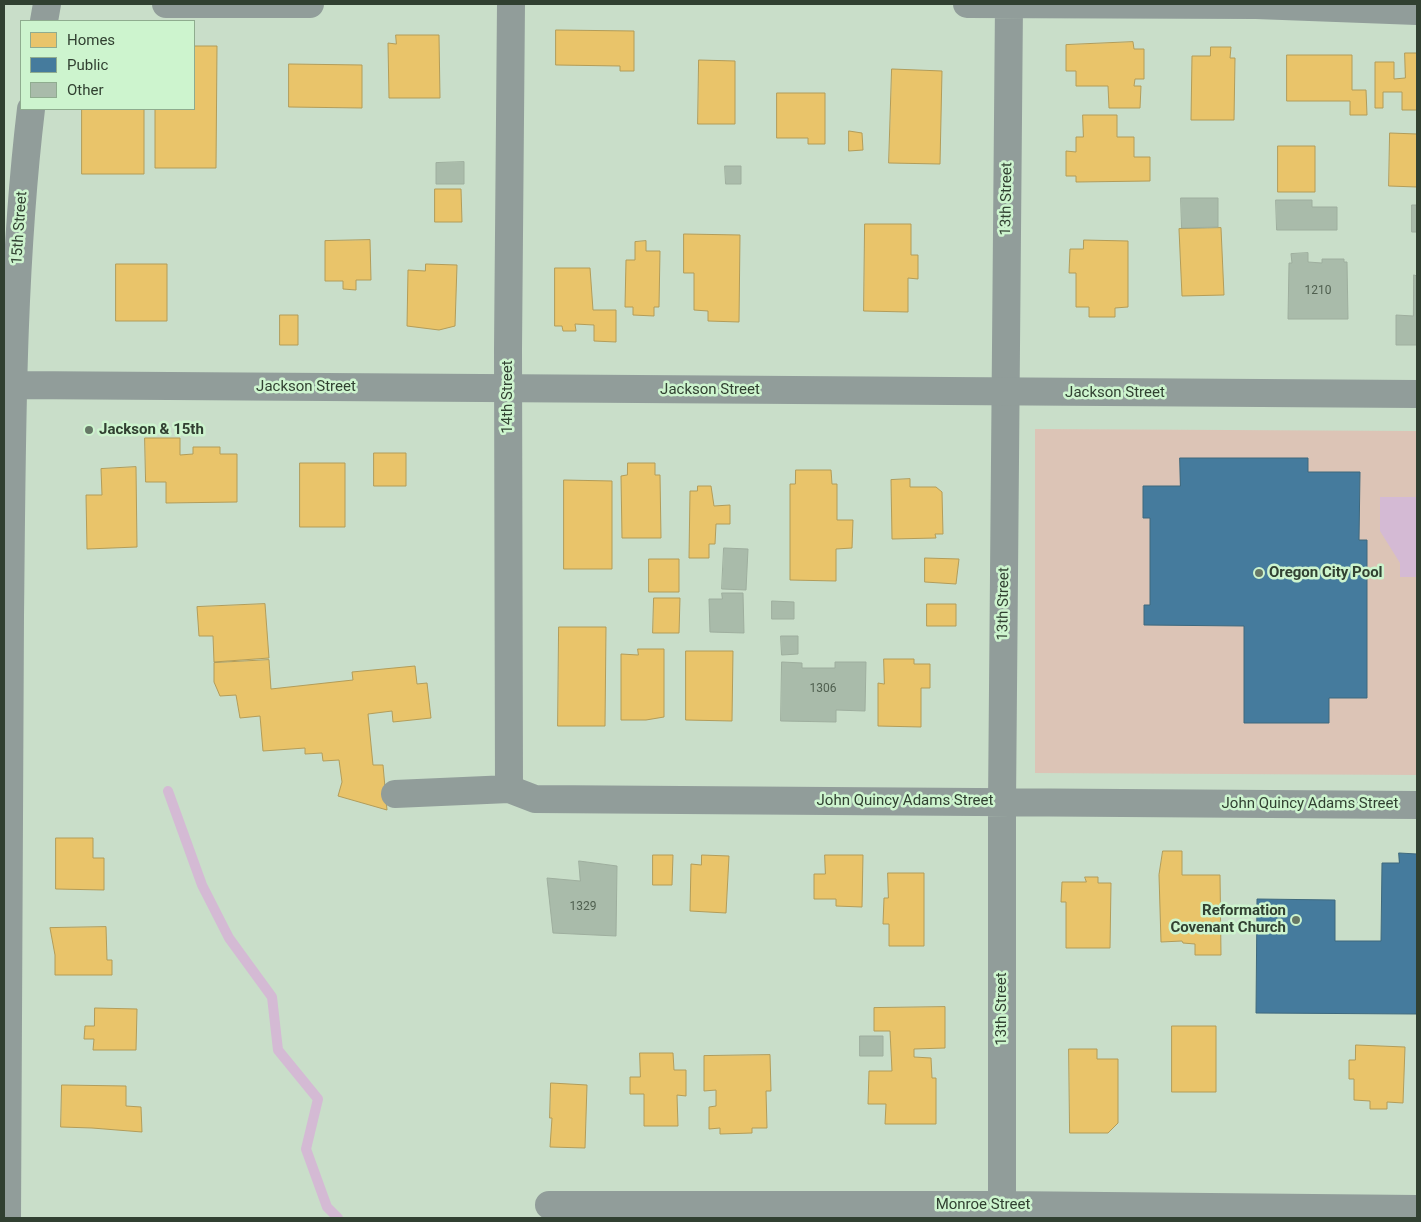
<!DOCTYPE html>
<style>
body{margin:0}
#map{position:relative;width:1421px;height:1222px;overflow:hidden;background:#c9dec9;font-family:Roboto,sans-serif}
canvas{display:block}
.frame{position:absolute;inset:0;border:5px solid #314031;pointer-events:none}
.legend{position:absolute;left:20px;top:20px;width:175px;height:90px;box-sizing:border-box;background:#cdf4ce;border:1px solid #8fac8f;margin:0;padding:6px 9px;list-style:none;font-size:15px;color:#314031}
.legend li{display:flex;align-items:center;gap:10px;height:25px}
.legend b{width:25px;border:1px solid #8fac8f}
</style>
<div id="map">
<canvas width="1421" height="1222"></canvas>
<div class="frame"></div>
<ul class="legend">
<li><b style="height:14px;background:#e9c46a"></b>Homes</li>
<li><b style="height:14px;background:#457b9d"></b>Public</li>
<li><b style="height:14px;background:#a9bbaa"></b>Other</li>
</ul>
</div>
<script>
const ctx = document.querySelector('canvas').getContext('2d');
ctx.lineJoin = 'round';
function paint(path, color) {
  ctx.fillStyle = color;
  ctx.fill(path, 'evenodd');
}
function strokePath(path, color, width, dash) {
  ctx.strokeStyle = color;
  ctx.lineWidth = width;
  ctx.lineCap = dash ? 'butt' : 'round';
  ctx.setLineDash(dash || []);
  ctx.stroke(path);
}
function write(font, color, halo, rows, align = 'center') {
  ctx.font = font + ' Roboto,sans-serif';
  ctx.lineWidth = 5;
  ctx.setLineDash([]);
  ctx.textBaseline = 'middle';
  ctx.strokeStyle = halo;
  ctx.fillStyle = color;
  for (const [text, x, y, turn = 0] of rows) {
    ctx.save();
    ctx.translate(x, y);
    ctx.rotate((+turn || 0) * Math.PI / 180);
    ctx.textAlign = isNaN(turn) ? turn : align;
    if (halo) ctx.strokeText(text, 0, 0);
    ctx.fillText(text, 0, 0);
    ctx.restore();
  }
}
paint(new Path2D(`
 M 1035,429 L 1417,431 L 1417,775 L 1035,773 Z`), '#dcc4b6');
paint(new Path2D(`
 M 1380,497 L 1417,497 L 1417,577 L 1400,577 L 1400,563 L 1380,531 Z`), '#d4bad4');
const homes = new Path2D(`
 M 556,30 L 634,31 L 634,71 L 620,71 L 620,66 L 556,65 Z
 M 396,35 L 439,35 L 440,98 L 389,98 L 388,43 L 396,44 Z
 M 1133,42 L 1134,49 L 1144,49 L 1144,79 L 1135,79 L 1134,86 L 1141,86 L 1140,108 L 1109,108 L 1108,86 L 1076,86 L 1076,71 L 1066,71 L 1066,45 Z
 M 194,46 L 217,46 L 216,168 L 155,168 L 155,109 L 194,109 Z
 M 1211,47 L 1231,47 L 1230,58 L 1235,58 L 1234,120 L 1191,120 L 1192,56 L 1210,56 Z
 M 1405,53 L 1417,53 L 1417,110 L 1402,110 L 1402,92 L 1383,92 L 1383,108 L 1375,108 L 1375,62 L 1394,62 L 1394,79 L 1405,78 Z
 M 1287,55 L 1352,55 L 1352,90 L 1366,90 L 1367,115 L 1350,115 L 1350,101 L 1287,101 Z
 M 699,60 L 735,61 L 735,124 L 698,124 Z
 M 289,64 L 362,65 L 362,108 L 289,107 Z
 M 892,69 L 942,71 L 940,164 L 889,163 Z
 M 777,93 L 825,93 L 825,144 L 808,144 L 808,138 L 777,138 Z
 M 82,109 L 144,109 L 144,174 L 82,174 Z
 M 1083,115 L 1117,115 L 1117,137 L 1134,137 L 1134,157 L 1150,157 L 1150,181 L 1076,182 L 1076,176 L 1066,176 L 1066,151 L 1076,152 L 1076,137 L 1083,137 Z
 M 849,131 L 862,133 L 863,150 L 849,151 Z
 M 1390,133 L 1417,134 L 1417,187 L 1389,186 Z
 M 1278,146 L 1315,146 L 1315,192 L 1278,192 Z
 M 435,189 L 461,189 L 462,222 L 435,222 Z
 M 865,224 L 911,224 L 911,255 L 918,255 L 918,279 L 908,278 L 908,312 L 864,311 Z
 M 1221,228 L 1224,295 L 1182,296 L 1179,229 Z
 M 684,234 L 740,235 L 739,322 L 708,321 L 708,311 L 694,310 L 694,273 L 684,273 Z
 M 370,240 L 371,280 L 356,280 L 356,290 L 343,289 L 343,281 L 325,281 L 325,241 Z
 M 1084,240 L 1128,241 L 1128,307 L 1115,308 L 1115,317 L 1089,317 L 1089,307 L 1076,307 L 1076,273 L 1069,273 L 1070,249 L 1083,249 Z
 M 646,241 L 646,251 L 660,251 L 659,307 L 654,307 L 654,316 L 633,315 L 633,307 L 625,307 L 626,260 L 635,260 L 635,242 Z
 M 116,264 L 167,264 L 167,321 L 116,321 Z
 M 426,264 L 457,265 L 455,326 L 439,330 L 407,326 L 408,270 L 425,271 Z
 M 555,268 L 590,268 L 593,310 L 616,310 L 616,342 L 594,341 L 594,325 L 575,324 L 576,331 L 563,331 L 562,326 L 555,326 Z
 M 280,315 L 298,315 L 298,345 L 280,345 Z
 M 145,438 L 180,438 L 180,455 L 193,454 L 193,447 L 220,447 L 220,454 L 237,454 L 237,502 L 166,503 L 166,482 L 146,482 Z
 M 374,453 L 406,453 L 406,486 L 374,486 Z
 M 300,463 L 345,463 L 345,527 L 300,527 Z
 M 628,463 L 655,463 L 655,475 L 660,475 L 661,538 L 622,538 L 621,476 L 627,475 Z
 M 136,467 L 137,547 L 87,549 L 86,495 L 102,495 L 101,469 Z
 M 796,470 L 831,470 L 832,484 L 837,484 L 837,520 L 853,520 L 852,548 L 836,549 L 836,581 L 790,580 L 790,484 L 795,484 Z
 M 910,479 L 910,487 L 936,487 L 942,492 L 943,534 L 935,534 L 936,538 L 892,539 L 891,480 Z
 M 564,480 L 612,481 L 612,569 L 564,569 Z
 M 698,486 L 711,486 L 714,506 L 730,505 L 730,524 L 716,524 L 715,544 L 709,544 L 709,558 L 689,558 L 690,491 L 697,491 Z
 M 925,558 L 959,559 L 956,584 L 925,582 Z
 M 649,559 L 679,559 L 679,592 L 649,592 Z
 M 654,598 L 680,598 L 679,633 L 653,633 Z
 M 265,604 L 269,658 L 214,662 L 213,636 L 199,636 L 197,607 Z
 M 927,604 L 956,604 L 956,626 L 927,626 Z
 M 559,627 L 606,627 L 605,726 L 558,726 Z
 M 638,649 L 664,649 L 664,717 L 646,720 L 621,720 L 621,654 L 638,655 Z
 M 686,651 L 733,651 L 732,721 L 686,720 Z
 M 884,659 L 914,659 L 914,664 L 930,664 L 930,688 L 921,688 L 921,727 L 878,726 L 878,683 L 884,684 Z
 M 269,660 L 271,689 L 353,680 L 352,672 L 415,666 L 417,684 L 427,683 L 431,718 L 393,722 L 392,711 L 368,714 L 373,765 L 383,765 L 387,810 L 338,796 L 342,782 L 339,760 L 323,761 L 322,753 L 305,754 L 305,748 L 263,751 L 260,716 L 240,718 L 236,695 L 220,696 L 214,682 L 214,663 Z
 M 56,838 L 93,838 L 93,858 L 104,858 L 104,890 L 56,889 Z
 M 1163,851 L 1182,851 L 1182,875 L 1220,875 L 1221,955 L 1195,955 L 1195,944 L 1183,943 L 1182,941 L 1161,942 L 1159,875 Z
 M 653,855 L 673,855 L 672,885 L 653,885 Z
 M 702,855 L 729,856 L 726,913 L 690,911 L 691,864 L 701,865 Z
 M 825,855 L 863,855 L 862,907 L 836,906 L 836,899 L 814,899 L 814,874 L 825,874 Z
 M 888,873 L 924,873 L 924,946 L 889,946 L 889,924 L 883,924 L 884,898 L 888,898 Z
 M 1085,877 L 1098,877 L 1098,883 L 1111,883 L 1110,948 L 1066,948 L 1066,902 L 1061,902 L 1062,882 L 1086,882 Z
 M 106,927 L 107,960 L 112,960 L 112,975 L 55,975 L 55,955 L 50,928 Z
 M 945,1007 L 945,1048 L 914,1049 L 914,1057 L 931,1058 L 932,1078 L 936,1078 L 936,1124 L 885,1124 L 886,1104 L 868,1104 L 869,1071 L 892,1071 L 890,1031 L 874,1031 L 874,1008 Z
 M 95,1008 L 137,1009 L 136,1050 L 93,1050 L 94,1039 L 84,1039 L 85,1026 L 94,1026 Z
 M 1172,1026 L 1216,1026 L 1216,1092 L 1172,1092 Z
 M 1356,1045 L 1405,1047 L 1403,1103 L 1387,1102 L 1387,1109 L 1370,1109 L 1370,1101 L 1354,1100 L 1354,1079 L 1349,1079 L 1349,1060 L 1355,1060 Z
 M 1069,1049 L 1097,1049 L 1097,1059 L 1118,1059 L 1118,1123 L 1108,1133 L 1070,1133 Z
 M 640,1053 L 673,1053 L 674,1070 L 686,1070 L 686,1096 L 677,1095 L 678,1126 L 644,1126 L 644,1094 L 630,1094 L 630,1077 L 640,1077 Z
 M 770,1055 L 771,1091 L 766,1091 L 767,1128 L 752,1128 L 752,1133 L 720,1134 L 720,1128 L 709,1129 L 709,1107 L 716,1106 L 716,1090 L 704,1091 L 704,1056 Z
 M 551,1083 L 587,1085 L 585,1148 L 550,1147 L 552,1118 L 550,1118 Z
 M 62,1085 L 126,1086 L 126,1106 L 141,1107 L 142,1132 L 92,1128 L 61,1127 Z`);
paint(homes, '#e9c46a');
strokePath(homes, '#b29c59', 1);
const public = new Path2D(`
 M 1180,458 L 1308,458 L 1308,472 L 1360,472 L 1359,540 L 1367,540 L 1367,698 L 1329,698 L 1329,723 L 1244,723 L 1244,626 L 1144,625 L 1144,605 L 1150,605 L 1150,518 L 1143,518 L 1143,486 L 1180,486 Z
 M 1399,853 L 1417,854 L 1417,1014 L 1256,1013 L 1257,899 L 1335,900 L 1335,941 L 1381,941 L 1382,863 L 1399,863 Z`);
paint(public, '#457b9d');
strokePath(public, '#3f697d', 1);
strokePath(new Path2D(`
 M 168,791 L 202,885 L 229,938 L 272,997 L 278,1050 L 318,1099 L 306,1149 L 327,1207 L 338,1218`), '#d4bad4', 10);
const building = new Path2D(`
 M 464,162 L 464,184 L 436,184 L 436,163 Z
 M 725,166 L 741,166 L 741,184 L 726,184 Z
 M 1181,198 L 1218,198 L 1218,227 L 1182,228 Z
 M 1276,200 L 1312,200 L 1312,207 L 1337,207 L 1337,230 L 1277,230 Z
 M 1412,205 L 1417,205 L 1417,232 L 1412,232 Z
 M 1308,253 L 1308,262 L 1322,263 L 1322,259 L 1344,259 L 1344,262 L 1347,262 L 1348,319 L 1288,319 L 1289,263 L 1292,263 L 1291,254 Z
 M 1414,275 L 1417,276 L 1417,345 L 1396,345 L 1396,315 L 1413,316 Z
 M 724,548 L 748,549 L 746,590 L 722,589 Z
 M 722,593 L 743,593 L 744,633 L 710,632 L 709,599 L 722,599 Z
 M 772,601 L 794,602 L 794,619 L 772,619 Z
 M 781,636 L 798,636 L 798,654 L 782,655 Z
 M 782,662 L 802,663 L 802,668 L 835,668 L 835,662 L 866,662 L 865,711 L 836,710 L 836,722 L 781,721 Z
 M 579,861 L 617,866 L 616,936 L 553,933 L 547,878 L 580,881 Z
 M 860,1036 L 883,1036 L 883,1056 L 860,1056 Z`);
paint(building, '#a9bbaa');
strokePath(building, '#9eae9e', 1);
strokePath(new Path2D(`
 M 166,4 L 310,4
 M 967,4 L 1256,5 L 1417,11
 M 509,789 L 508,349 L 511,4
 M 395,794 L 509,789 L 535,799 L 1417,805
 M 549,1205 L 1002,1205 L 1417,1209
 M 1002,1205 L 1002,802 L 1009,4`), '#919d9a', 28);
strokePath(new Path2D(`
 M 44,21 L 47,4
 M 14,385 L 1417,394
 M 7,1218 C 8,1017 9,817 10,616 C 12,447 11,277 31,109`), '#919d9a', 28);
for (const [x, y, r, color] of [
 [89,430,5,"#676"],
 [1259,573,5,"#676"],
 [1296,920,5,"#676"]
]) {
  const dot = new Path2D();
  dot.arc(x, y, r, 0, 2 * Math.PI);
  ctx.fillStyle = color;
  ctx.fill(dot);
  strokePath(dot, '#cdf4ce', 2);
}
write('12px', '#4f5f4f', null, [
 ["1210",1318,291],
 ["1306",823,689],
 ["1329",583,907]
]);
write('15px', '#314031', '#cdf4ce', [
 ["13th Street",1007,199,-89],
 ["15th Street",20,228,-86],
 ["Jackson Street",306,387],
 ["Jackson Street",710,390],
 ["Jackson Street",1115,393],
 ["14th Street",508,397,-90],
 ["13th Street",1004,604,-89],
 ["John Quincy Adams Street",905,801],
 ["John Quincy Adams Street",1310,804],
 ["13th Street",1002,1009,-90],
 ["Monroe Street",983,1205]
]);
write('bold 15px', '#314031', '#cdf4ce', [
 ["Jackson & 15th",99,430],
 ["Oregon City Pool",1269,573],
 ["Reformation",1286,911,"right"],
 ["Covenant Church",1286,928,"right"]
], 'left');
</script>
